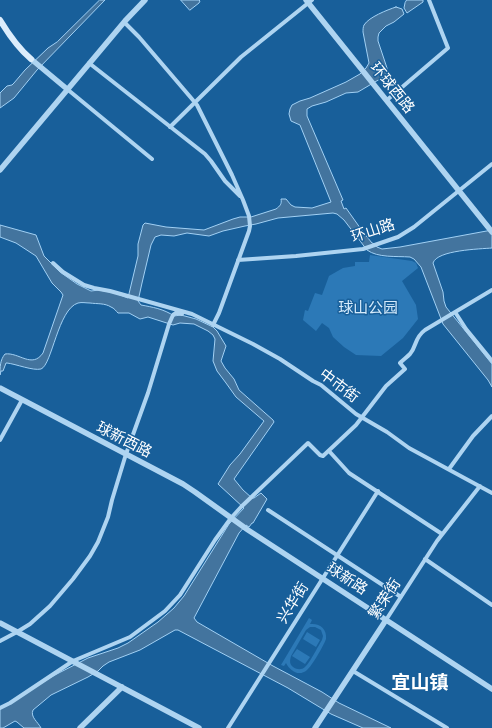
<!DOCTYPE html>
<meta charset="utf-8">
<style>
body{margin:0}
canvas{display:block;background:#185f9a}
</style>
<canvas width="492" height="728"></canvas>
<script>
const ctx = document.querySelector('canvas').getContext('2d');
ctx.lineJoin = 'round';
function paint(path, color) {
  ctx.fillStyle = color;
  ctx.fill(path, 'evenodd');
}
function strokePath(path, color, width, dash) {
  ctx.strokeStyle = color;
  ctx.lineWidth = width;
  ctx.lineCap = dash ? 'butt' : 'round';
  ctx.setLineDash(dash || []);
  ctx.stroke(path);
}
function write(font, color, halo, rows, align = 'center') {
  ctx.font = font + ' Mulish,"Noto Sans SC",sans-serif';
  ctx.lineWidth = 3;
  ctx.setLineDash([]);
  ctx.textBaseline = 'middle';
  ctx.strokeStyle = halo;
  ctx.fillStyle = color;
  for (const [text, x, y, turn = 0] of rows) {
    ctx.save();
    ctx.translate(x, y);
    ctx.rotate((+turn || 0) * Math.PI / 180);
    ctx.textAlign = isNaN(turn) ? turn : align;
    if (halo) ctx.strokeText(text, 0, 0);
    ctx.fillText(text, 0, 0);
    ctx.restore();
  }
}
paint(new Path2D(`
 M 370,255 L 412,261 L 416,263 L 418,268 L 402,281 L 416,305 L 418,319 L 403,338 L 381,356 L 356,355 L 344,347 L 333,337 L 329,328 L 322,323 L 316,331 L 303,320 L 305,310 L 308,311 L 315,293 L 322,295 L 329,276 L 343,268 L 355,266 L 355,262 L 369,262 Z
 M 309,618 L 312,620 L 310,624 C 320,623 327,629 326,639 C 324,645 312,666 307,670 C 299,677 290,671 286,663 L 284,666 L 281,665 ZM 310,627 L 315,627 L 321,630 L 323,636 L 322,640 C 318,646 310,663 305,667 C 302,670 297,670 293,667 C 289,664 290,660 291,656 L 306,630 Z
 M 307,632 L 320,640 L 316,647 L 303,639 Z
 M 297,649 L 310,657 L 305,664 L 292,656 Z`), '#2c79b7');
const water = new Path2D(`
 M 100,0 L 105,0 L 37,70 L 14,98 L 0,108 L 0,93 L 7,86 L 12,85 L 14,83 L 25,70 L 48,48 L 57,42 Z
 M 181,0 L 199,0 L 200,1 L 199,3 L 190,10 Z
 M 407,0 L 423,0 L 423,2 L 407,13 L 404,8 L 405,3 Z
 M 396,7 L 402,9 L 404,14 L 394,22 L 386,26 L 379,33 L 378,37 L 378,41 L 387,68 L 387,72 L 385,76 L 358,92 L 346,93 L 326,102 L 312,106 L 307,109 L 307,116 L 343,200 L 341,201 L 344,209 L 346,208 L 363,232 L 372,243 L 375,244 L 377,247 L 382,249 L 400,247 L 492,230 L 492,248 C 480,249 437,250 433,263 L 443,292 L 444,301 L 446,307 L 492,364 L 492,387 L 488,380 L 443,324 L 421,267 L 414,259 L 410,257 C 396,256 378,258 367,250 L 344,220 L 337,214 L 333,213 L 278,218 L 256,224 L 245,226 L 223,231 L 209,236 L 187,233 L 174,236 L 161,235 L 155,237 L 151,245 L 142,283 L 138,301 L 141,305 C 152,307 164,309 174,316 L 181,315 L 196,319 L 213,327 L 217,331 L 226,346 L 221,361 L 225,368 L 234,379 L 239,390 L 273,420 L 274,422 L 234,479 L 243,490 L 252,498 L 254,498 L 261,493 L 267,499 L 253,523 L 252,523 L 249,527 L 246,525 L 239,533 L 194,618 L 197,622 L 273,666 L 322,692 L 339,703 L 391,728 L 363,728 L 331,714 L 288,688 L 178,630 L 175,630 L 140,650 L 109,662 L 103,666 L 98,671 L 88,677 L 51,695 L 33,710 C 30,717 38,722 41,728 L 24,728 L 17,722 L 15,721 L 3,728 L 0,728 L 0,709 L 53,676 L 88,658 L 118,648 L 128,643 L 158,622 L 174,608 L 184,596 L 229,524 L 244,508 L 218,484 L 230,465 L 240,454 L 264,421 L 236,397 L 226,383 L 217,371 L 213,361 L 215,339 L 213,335 L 208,331 L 194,324 L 180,323 L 173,325 L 148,317 L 140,319 L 129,313 L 118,313 C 116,311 114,308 111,307 C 105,303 97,304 90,303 C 86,303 82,302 78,303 C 58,309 52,365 41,369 C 33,371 16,364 7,363 L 6,363 L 3,371 L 1,371 L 0,375 C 0,367 0,360 5,354 C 19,352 32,369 43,353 L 63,295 L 61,292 L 52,283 L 36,256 L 16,243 L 0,237 L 0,225 L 36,235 L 44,256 L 60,272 L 77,284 L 91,291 L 99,290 L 115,293 L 128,298 L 138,256 L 138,244 L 143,225 L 145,223 L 166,227 L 204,230 L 233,219 L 240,217 L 251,217 L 276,209 C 280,206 282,204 281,199 L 286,199 L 291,205 L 295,207 L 312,208 L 331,202 L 300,125 L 291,121 L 289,114 L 290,109 L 292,105 L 300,101 L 310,98 L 346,82 L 360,74 L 366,68 L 369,63 L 363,32 C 363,30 363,27 364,25 C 369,17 387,10 396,7 Z`);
paint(water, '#43749e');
strokePath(water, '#a1d0f4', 1);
strokePath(new Path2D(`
 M 124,22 L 139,37 L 192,99 L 197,105 L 232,175 L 243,200 L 249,216 L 250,226 L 249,231 L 219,313 L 213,325
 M 89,63 L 205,154 L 211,161 L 225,181 L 240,196
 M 67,89 L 152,159
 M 387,100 L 448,48 L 429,0
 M 170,127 L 241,57 L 312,0
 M 238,260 L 296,256 L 363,249 L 398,237 L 414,227 L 492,164
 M 53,263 L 63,272 L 84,285 L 94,288 L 110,291 L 192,314 L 253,344 L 280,359 L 313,381 L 321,385 L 356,414 L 387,432 L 409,448 L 492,493
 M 455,312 L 466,329 L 492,361
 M 0,440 L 22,400
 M 329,451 L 349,473 L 442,534
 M 449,469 L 473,436 L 492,416
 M 268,510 L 401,597
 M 425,559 L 492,605
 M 386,620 L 437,541 L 480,486
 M 0,641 L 17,632 L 30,624 L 50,606 L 73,579 L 90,556 L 98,542 L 108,517 L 112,500 L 126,454 L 148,393 L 169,324 L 173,315 L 176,313 L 182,314
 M 353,671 L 447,728
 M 0,708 L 10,703 L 73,661 L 130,637 L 165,611 L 180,595 L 215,540 L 231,518 L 241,507 L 308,443 L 320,455 L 323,456 L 356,425 L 386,386 L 405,369 L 400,363 C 403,360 407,357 410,354 C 417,346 414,338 425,330 L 492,290
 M 228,728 L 378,491`), '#aed4f1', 4);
strokePath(new Path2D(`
 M 306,0 L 492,232
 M 31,59 L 67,89
 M 0,170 L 125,21 L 145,0
 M 0,388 L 183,484 L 195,492 L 248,530 L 492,689
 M 0,623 L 199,728
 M 80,728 L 122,687
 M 315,728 L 386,620`), '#aed4f1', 5.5);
strokePath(new Path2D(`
 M 0,20 C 9,35 18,48 31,59`), '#dcedfc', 6);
write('15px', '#fff', '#185f9a', [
 ["环球西路",392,88,51],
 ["环山路",373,231,-18],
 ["中市街",339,386,37],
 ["球新西路",124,440,27],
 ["球新路",347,579,33],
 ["繁荣街",385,599,-57],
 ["兴华街",293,603,-58]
]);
write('15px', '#d5ebfc', '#185f9a', [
 ["球山公园",368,308]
]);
write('bold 19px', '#fff', '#185f9a', [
 ["宜山镇",420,683]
]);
</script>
